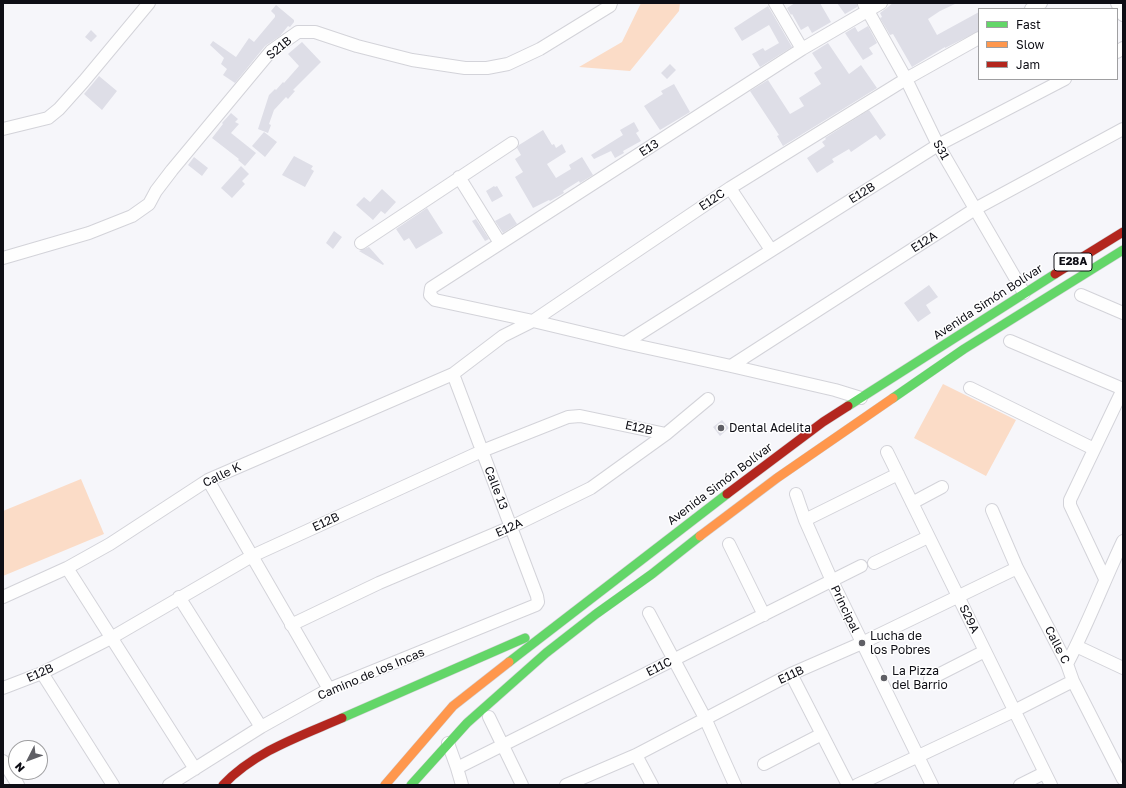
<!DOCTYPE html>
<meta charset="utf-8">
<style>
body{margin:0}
#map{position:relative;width:1126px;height:788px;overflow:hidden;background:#f6f6fa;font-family:"Golos Text",sans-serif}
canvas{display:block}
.frame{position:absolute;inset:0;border:4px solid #0e0e15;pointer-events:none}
.legend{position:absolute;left:978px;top:8px;width:140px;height:72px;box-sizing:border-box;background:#fff;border:1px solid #9f9fa1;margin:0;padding:5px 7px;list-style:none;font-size:12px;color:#0e0e15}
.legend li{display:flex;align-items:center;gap:8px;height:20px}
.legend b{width:20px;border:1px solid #9f9fa1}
.north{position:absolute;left:8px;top:740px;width:40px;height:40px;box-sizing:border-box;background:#fff;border:1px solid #9f9fa1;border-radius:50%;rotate:228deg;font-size:11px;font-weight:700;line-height:16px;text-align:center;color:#0e0e15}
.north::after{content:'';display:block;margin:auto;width:14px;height:18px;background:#5f5f65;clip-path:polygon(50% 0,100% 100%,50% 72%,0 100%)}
</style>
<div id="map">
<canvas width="1126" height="788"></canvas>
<div class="frame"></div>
<ul class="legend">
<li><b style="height:5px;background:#63d668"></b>Fast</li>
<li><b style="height:5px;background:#ff974d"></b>Slow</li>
<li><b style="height:5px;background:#b3261e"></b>Jam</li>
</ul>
<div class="north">N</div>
</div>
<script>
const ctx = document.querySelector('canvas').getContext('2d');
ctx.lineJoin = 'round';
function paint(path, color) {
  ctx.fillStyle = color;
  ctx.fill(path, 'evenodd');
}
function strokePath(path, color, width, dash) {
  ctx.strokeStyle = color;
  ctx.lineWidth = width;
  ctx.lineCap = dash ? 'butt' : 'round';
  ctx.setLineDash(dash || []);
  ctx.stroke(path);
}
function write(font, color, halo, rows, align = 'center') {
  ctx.font = font + ' "Golos Text",sans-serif';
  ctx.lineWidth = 3;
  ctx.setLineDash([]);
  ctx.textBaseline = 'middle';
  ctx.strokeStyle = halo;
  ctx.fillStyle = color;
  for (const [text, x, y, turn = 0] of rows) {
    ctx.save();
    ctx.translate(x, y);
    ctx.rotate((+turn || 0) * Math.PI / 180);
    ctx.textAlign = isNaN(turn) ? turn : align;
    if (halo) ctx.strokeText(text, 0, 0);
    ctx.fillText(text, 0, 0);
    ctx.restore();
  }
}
paint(new Path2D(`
 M 641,3 L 680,3 L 679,11 L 630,71 L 579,67 L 622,42 Z
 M 943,384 L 1016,420 L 986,476 L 914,438 Z
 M 81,479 L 104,534 L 3,576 L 3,511 Z`), '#fbdcc7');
paint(new Path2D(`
 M 795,3 L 820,3 L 831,22 L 812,33 L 808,26 L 801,30 L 792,14 L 791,15 L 787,8 Z
 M 837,3 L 857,3 L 857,7 L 845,14 Z
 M 893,3 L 957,3 L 940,11 L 928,19 L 937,35 L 979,12 L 979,31 L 945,48 L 945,47 L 912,67 L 893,34 L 890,35 L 880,18 L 882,17 L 880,13 Z
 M 276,5 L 294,20 L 294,22 L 290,27 L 288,26 L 280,36 L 265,46 L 235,83 L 223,75 L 227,69 L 221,64 L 224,58 L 210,45 L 213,41 L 236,57 L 249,38 L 254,42 L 275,17 L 275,15 L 271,11 Z
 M 768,6 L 792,47 L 760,67 L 752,54 L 763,48 L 765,51 L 779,43 L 769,25 L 742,41 L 734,28 Z
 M 868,26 L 877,43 L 869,48 L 873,54 L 863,60 L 845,33 L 855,27 L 858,32 Z
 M 91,30 L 97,36 L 91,42 L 85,37 Z
 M 302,42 L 321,62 L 293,90 L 295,91 L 288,99 L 286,97 L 274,110 L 269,124 L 271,125 L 268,133 L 258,129 L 269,95 L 275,89 L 276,90 L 283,82 L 284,83 L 299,66 L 288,54 Z
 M 828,43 L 849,74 L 861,65 L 877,88 L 783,146 L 777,136 L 779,135 L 750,91 L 768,80 L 790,114 L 804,106 L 799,98 L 821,84 L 814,73 L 822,68 L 812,53 Z
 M 670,64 L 676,70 L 667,79 L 661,73 Z
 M 99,76 L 117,91 L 102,110 L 84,94 Z
 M 674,84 L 690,112 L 660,130 L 644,106 L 663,94 L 661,91 Z
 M 869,110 L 886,135 L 880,140 L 876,135 L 851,152 L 849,149 L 832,159 L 834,162 L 817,173 L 807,158 L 825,146 L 822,142 L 826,139 L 825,138 Z
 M 231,113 L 238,119 L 235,122 L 239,124 L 231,133 L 256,153 L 245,166 L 238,160 L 239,159 L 212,138 L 223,124 L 222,123 Z
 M 634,122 L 639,131 L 636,133 L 641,141 L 623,151 L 624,153 L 615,158 L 611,151 L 594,159 L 591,155 L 623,135 L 620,130 Z
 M 543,130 L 552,145 L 554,144 L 556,148 L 562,144 L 566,152 L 547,164 L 556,178 L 571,169 L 569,165 L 582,157 L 593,175 L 580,183 L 579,181 L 563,191 L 564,193 L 550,201 L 549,200 L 533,208 L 515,177 L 523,172 L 515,159 L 521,155 L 517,148 L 519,145 Z
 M 264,132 L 277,142 L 265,157 L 252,146 Z
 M 294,156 L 313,166 L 311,169 L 314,171 L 305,187 L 282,175 Z
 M 194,157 L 208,168 L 202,176 L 188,165 Z
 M 241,166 L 249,174 L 242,181 L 245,184 L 232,198 L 221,188 Z
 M 494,186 L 495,187 L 497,186 L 503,196 L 492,202 L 486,191 Z
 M 382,189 L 396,202 L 385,214 L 381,211 L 373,220 L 356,205 L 364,197 L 370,202 Z
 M 427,208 L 443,233 L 416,249 L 409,238 L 404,241 L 396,229 Z
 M 510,213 L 517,224 L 503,233 L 495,221 Z
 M 476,219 L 489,239 L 485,241 L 472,221 Z
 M 334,231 L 342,237 L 333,249 L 326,243 Z
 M 369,247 L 384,264 L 383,265 L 359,251 Z
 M 929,285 L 938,297 L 926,305 L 931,313 L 918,322 L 904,303 Z
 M 722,420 L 729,428 L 720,436 L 713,427 Z`), '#dedee7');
const street = new Path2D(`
 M 775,3 L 802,49
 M 1117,3 L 1123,15
 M 864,4 L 906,79 L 938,145 L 1024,293
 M 1031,9 L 1041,3
 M 1117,52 L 1123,48
 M 3,129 L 48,118 L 59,109 L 84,81 L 149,3
 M 459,177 L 500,243
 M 730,188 L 771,250
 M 361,243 L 512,143
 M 3,258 L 89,233 L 132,216 L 149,204 L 156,191 L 172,170 L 271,51 L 298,32 L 315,32 L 357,46 L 412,60 L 465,68 L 487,68 L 508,64 L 540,49 L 610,6 L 611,3
 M 1081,295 L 1123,313
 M 1010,341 L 1123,389
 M 625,343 L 938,145 L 1065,79
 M 731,366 L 975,209 L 1123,129
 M 970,388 L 1094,449
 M 861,398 L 835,390 L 731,366 L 625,343 L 533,321 L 435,300 L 430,295 L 431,288 L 802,49 L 881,3
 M 887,452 L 1051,785
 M 208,480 L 329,689
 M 796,494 L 805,520 L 832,581 L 932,785
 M 912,503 L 942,487
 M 992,510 L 1017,568 L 1067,664 L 1073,681 L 1123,779
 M 805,520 L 898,474
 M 729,544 L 764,615
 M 874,563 L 928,537
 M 67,568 L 195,769
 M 1105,579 L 1070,505 L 1070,500 L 1123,389
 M 3,597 L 67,568 L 110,544 L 208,480 L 453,374 L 503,336 L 533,321 L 730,188 L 906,79 L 979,38
 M 179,597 L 261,727
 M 649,613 L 705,718 L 735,785
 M 291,625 L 379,583 L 511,527 L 591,488 L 666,434 L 708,399
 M 1076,646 L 1123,668
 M 1067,664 C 1088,624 1104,581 1123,541
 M 42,673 L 113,785
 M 791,674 L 848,785
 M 930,679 L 985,651
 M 3,688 L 42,673 L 111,638 L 252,556 L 482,451 L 568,417 L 580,416 L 666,434
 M 489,717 L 522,785
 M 448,743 L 457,768 L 462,785
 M 636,755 L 652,785
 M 3,761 L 18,785
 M 764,764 L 822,734
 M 457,768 L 861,566
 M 169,785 L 261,727 L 329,689 L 536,605 L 538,602 L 537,596 L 453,374
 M 566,785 L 636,755 L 791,674 L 862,643 L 1017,568
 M 857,785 L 1014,711 L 1073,681
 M 1020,785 L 1044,773`);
const fast = new Path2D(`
 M 893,398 L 964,349 L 1123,250
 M 848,406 L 1055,274
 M 509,662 L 727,494
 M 342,718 L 525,638
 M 411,785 L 467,723 L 546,653 L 596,614 L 652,574 L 700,536`);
const slow = new Path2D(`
 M 700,536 L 777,478 L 893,398
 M 385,785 L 453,706 L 509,662`);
const jam = new Path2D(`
 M 1055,274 L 1123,232
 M 727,494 L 823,422 L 848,406
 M 223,785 C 255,751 301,736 342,718`);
strokePath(street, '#d3d3d9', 14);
strokePath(fast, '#d0d0d3', 10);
strokePath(slow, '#d0d0d3', 10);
strokePath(jam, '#d0d0d3', 10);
strokePath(street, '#fefefe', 12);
strokePath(fast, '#63d668', 9);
strokePath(slow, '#ff974d', 9);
strokePath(jam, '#b3261e', 9);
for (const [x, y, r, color] of [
 [721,428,4,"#5f5f65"],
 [862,643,4,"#5f5f65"],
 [884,678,4,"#5f5f65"]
]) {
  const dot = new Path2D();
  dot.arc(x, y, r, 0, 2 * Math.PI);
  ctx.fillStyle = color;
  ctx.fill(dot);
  strokePath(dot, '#fff', 1.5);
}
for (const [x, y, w] of [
 [1073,262,38]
]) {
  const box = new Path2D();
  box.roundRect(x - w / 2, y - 9, w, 18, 3);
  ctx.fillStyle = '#fff';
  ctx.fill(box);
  strokePath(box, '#0e0e15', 1);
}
write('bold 11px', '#0e0e15', null, [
 ["E28A",1073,262]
]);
write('12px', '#0e0e15', '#fff', [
 ["S21B",279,48,-40],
 ["E13",649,148,-33],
 ["S31",941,150,61],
 ["E12B",862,193,-32],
 ["E12C",712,200,-34],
 ["E12A",924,242,-33],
 ["Avenida Simón Bolívar",988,302,-33],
 ["E12B",639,428,12],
 ["Calle K",222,475,-26],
 ["Avenida Simón Bolívar",720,484,-37],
 ["Calle 13",496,488,69],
 ["E12B",326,522,-25],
 ["E12A",509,528,-24],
 ["Principal",845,609,64],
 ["S29A",969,619,64],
 ["Calle C",1057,645,63],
 ["E11C",659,667,-27],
 ["E12B",40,673,-24],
 ["Camino de los Incas",371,674,-23],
 ["E11B",791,675,-25]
]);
write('12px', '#0e0e15', '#fff', [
 ["Dental Adelita",729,428],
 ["Lucha de",870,636],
 ["los Pobres",870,650],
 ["La Pizza",892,671],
 ["del Barrio",892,685]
], 'left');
</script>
